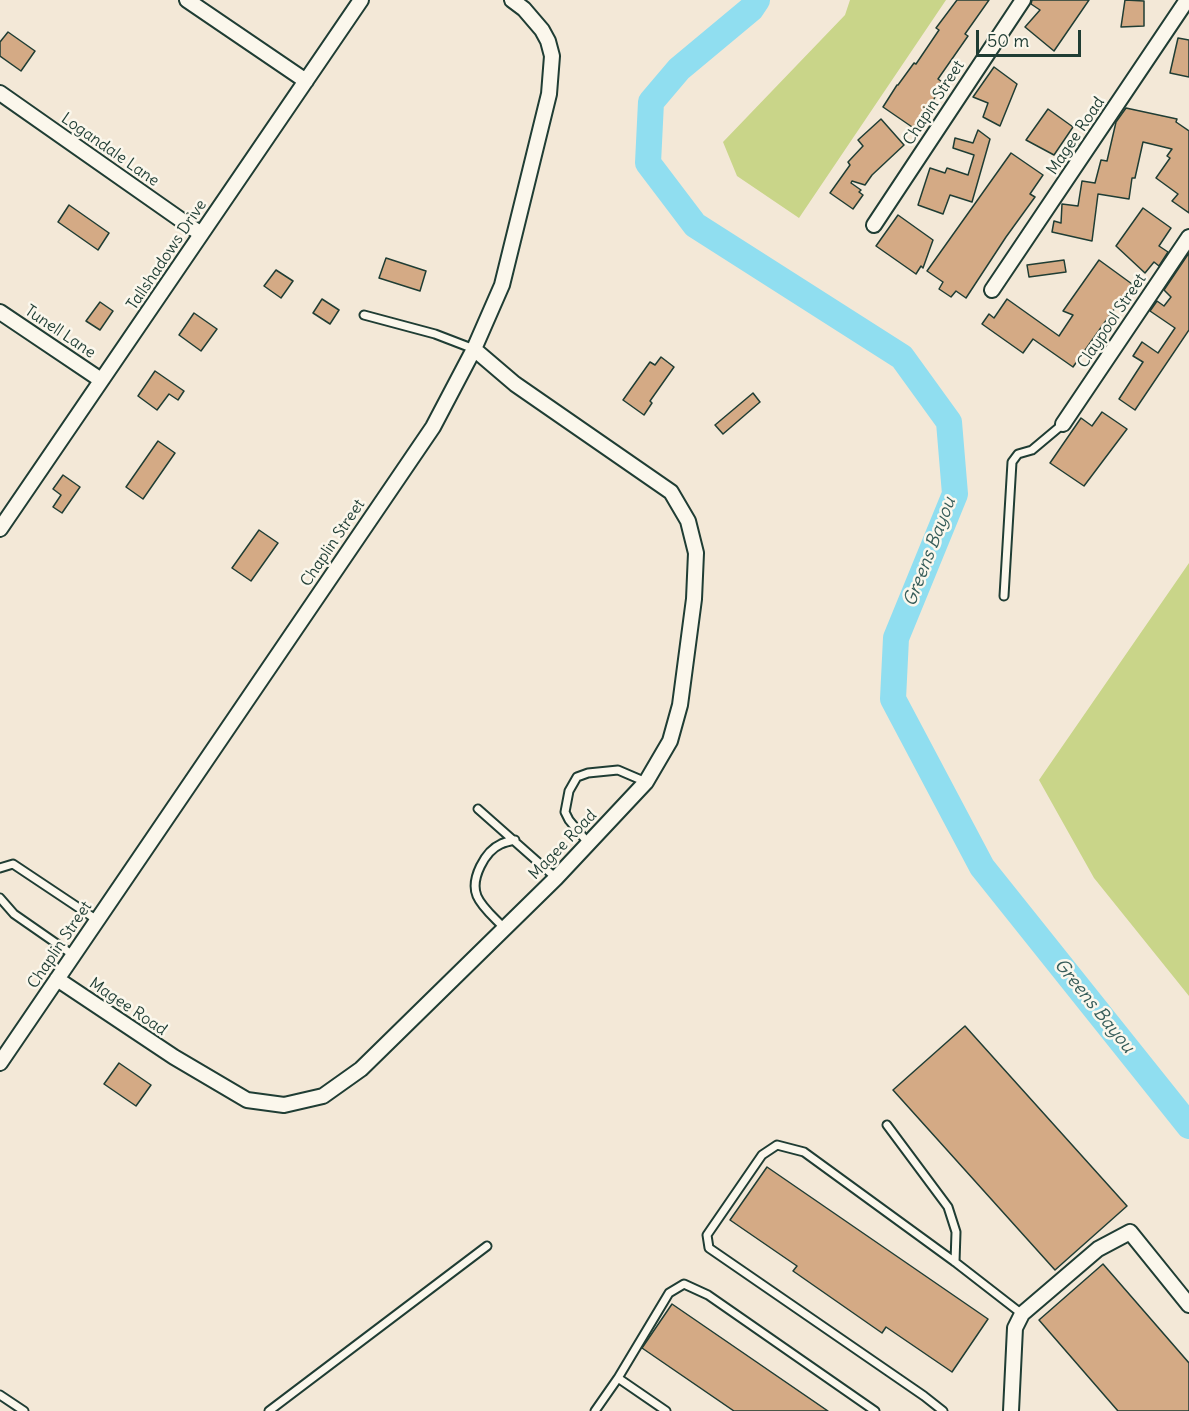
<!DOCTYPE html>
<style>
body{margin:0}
#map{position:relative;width:1189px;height:1411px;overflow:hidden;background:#f3e8d7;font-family:Delius,sans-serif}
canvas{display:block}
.scale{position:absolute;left:976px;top:30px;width:105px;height:27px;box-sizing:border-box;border:3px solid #1f3d34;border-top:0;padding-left:8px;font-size:18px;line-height:21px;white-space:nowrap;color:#1f3d34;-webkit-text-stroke:4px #fbf7ec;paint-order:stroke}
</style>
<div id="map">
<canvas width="1189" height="1411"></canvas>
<div class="scale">50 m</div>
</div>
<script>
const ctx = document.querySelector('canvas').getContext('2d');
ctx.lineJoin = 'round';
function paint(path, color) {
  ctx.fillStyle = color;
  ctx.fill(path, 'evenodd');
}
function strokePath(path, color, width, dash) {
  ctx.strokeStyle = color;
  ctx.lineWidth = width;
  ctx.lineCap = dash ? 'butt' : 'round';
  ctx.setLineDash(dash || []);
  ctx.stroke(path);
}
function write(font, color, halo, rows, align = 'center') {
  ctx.font = font + ' Delius,sans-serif';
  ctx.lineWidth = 5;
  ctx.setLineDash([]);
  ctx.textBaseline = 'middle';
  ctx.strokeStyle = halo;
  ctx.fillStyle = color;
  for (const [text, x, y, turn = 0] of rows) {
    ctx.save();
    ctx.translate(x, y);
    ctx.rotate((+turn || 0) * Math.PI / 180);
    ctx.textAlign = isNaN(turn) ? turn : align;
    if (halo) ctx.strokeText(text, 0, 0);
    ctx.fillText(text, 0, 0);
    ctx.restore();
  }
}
paint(new Path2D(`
 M 850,0 L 946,0 L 799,218 L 737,176 L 723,142 L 845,15 Z
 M 1189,563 L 1189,996 L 1094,878 L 1039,780 Z`), '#c9d589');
strokePath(new Path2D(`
 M 757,0 L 751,9 L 679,69 L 651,102 L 648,163 L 695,225 L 902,357 L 949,422 L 955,494 L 896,638 L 893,699 L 982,867 L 1189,1126`), '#90def0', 26);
const building = new Path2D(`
 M 957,0 L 989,0 L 965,34 L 968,36 L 938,79 L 942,82 L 929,110 L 915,129 L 883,107 L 897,85 L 898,85 L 914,63 L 916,64 L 939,30 L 936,28 Z
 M 1032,0 L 1089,0 L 1054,51 L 1025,27 L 1040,10 L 1031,4 Z
 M 1125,0 L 1144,1 L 1144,26 L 1121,27 Z
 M 8,32 L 35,51 L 21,71 L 0,56 L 0,42 Z
 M 1178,38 L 1189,40 L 1189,77 L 1170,73 Z
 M 994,67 L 1017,84 L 1000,126 L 983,117 L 988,103 L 973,97 Z
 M 1126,108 L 1177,119 L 1176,122 L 1189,131 L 1189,213 L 1172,201 L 1178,194 L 1156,178 L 1170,158 L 1167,156 L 1172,149 L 1143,142 L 1135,178 L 1132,178 L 1129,199 L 1098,194 L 1092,241 L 1052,232 L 1054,221 L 1061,223 L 1062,204 L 1078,206 L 1082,181 L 1095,183 L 1101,160 L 1107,161 L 1116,122 Z
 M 1048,109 L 1073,127 L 1054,155 L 1026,140 Z
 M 881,119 L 904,145 L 872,175 L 865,185 L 852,181 L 851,183 L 861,190 L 859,192 L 863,195 L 853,209 L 830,193 L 850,165 L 848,162 L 863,146 L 858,140 Z
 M 978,130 L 990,139 L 972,202 L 950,195 L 943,214 L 918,205 L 930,168 L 945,173 L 947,168 L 968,175 L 974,155 L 953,148 L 955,138 L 973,143 Z
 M 1011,153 L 1043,175 L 1030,194 L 1035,197 L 1006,237 L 966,298 L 956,291 L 951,297 L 939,289 L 943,282 L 927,271 Z
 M 69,205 L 109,233 L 98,250 L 58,222 Z
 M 1143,208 L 1171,228 L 1159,246 L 1168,252 L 1159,266 L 1154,262 L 1145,273 L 1116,246 Z
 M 898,215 L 933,240 L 923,268 L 921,266 L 916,274 L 876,246 Z
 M 1189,253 L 1189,330 L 1135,410 L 1119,399 L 1143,362 L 1133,356 L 1142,342 L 1158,353 L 1175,328 L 1150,311 L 1157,301 L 1164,306 L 1171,297 L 1164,290 Z
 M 386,258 L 426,271 L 420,291 L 379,278 Z
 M 1064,260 L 1066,272 L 1029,277 L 1027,265 Z
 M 1099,260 L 1132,284 L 1073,367 L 1033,339 L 1023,353 L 982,324 L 989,314 L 994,318 L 1007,299 L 1059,336 L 1073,315 L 1063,311 Z
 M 276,270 L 293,281 L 281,298 L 264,286 Z
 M 322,299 L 339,310 L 330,324 L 313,313 Z
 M 100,302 L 113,311 L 100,330 L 86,321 Z
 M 194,313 L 217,329 L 201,351 L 179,335 Z
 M 661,357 L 674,367 L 650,401 L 652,403 L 644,415 L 623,400 L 650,362 L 655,365 Z
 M 155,371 L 184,391 L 178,400 L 169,394 L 157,410 L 138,396 Z
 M 753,393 L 760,402 L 723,434 L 715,425 Z
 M 1102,412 L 1127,429 L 1084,486 L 1050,463 L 1081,418 L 1092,426 Z
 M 158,441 L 175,453 L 143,499 L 126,487 Z
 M 63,475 L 80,487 L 62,513 L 53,507 L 61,495 L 53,489 Z
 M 259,530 L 278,543 L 251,581 L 232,568 Z
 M 965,1026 L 1127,1206 L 1055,1270 L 893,1090 Z
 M 119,1063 L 151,1085 L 136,1106 L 104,1084 Z
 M 767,1167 L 988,1319 L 952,1372 L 886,1327 L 882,1333 L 793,1271 L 797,1266 L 730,1220 Z
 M 1103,1264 L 1189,1363 L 1189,1411 L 1118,1411 L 1039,1320 Z
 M 672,1304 L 828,1411 L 734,1411 L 642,1348 Z`);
paint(building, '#d4aa85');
strokePath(building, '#1f3d34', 1.5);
const lane = new Path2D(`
 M 364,315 L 435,334 L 474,349
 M 1004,596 L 1012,462 L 1018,454 L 1032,450 L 1063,424
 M 478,809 L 556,878
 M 589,844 L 569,820 L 565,812 L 569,791 L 577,777 L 588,773 L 618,770 L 646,782
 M 0,868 L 13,864 L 97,920
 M 0,898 L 14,914 L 73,955
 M 504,928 C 496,919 482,908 477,896 C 470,879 485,851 501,844 C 505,842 510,841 515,840
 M 887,1125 L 948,1207 L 956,1232 L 955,1262
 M 618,1378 L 669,1293 L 684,1284 L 708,1295 L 875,1411
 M 0,1395 L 24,1411
 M 269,1411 L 487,1246
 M 595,1411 L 618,1378 L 666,1411
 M 943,1411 L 924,1396 L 709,1248 L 707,1235 L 762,1155 L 777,1145 L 804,1152 L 955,1262 L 1022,1314`);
const street = new Path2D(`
 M 187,0 L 306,81
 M 0,93 L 201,234
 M 874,225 L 1023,0
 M 992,290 L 1187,0
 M 0,312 L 101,380
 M 1063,424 L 1189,237
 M 0,529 L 361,0
 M 57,979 L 174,1057 L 247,1100 L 284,1105 L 323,1096 L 361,1069 L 556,878 L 646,782 L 670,741 L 680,705 L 694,599 L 696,553 L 688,521 L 671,492 L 515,384 L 474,349
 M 0,1063 L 433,427 L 474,349 L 502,285 L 549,94 L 552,56 L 548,41 L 542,30 L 524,9 L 512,0
 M 1011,1411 L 1015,1328 L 1022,1314 L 1098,1249 L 1130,1232 L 1189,1305`);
strokePath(lane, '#1f3d34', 11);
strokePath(street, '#1f3d34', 18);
strokePath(lane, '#fbf7ec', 7);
strokePath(street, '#fbf7ec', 14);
write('16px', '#1f3d34', '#fbf7ec', [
 ["Chapin Street",934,103,-57],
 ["Magee Road",1076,136,-56],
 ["Logandale Lane",110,150,35],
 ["Tallshadows Drive",167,255,-56],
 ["Claypool Street",1112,321,-56],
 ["Tunell Lane",60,332,34],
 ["Chaplin Street",333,543,-56],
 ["Magee Road",563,845,-46],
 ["Chaplin Street",60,945,-56],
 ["Magee Road",128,1007,34]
]);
write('italic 18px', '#365d5a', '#fbf7ec', [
 ["Greens Bayou",930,552,-69],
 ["Greens Bayou",1094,1006,51]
]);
</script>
